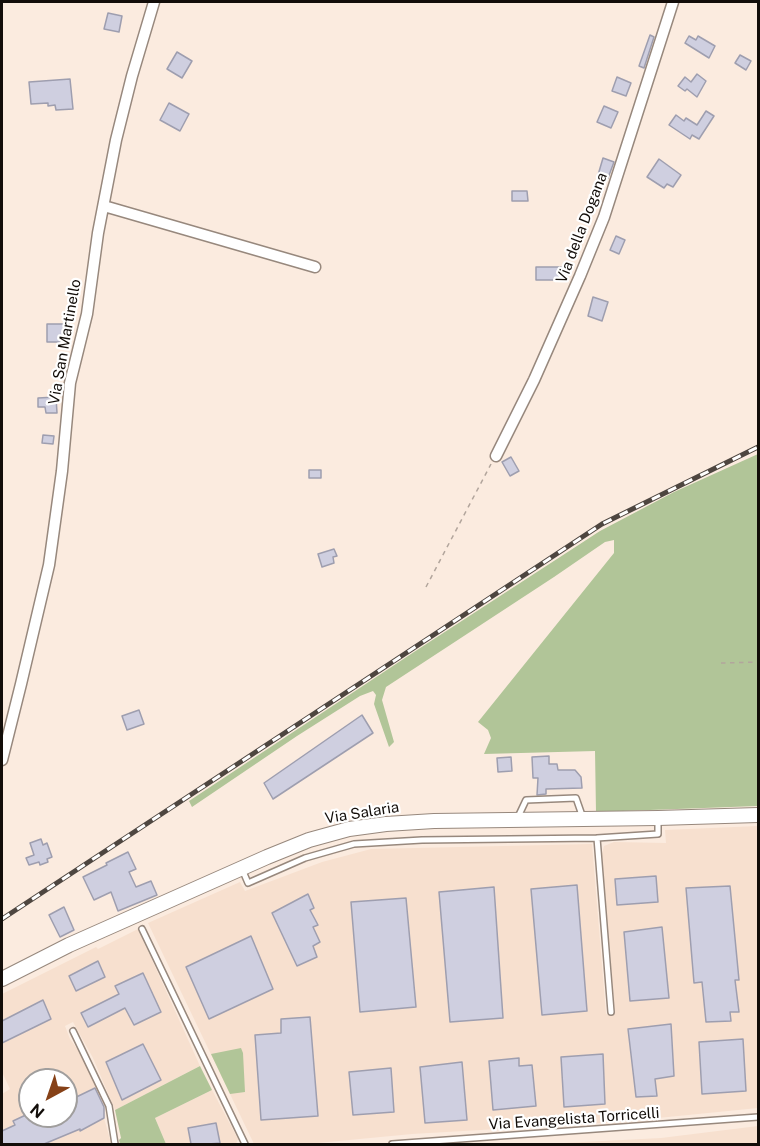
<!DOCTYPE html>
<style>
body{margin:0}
#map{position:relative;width:760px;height:1146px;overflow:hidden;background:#fbebdf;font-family:"Public Sans",sans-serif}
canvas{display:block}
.frame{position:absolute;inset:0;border:3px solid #120d09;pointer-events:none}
.north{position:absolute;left:18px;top:1068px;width:60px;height:60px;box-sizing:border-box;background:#fff;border:2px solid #a09e9d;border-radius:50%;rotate:220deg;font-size:16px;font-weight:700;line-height:24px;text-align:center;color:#120d09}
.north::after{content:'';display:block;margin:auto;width:21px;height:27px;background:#864117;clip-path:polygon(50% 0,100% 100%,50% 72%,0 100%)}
</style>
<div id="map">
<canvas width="760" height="1146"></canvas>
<div class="frame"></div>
<div class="north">N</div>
</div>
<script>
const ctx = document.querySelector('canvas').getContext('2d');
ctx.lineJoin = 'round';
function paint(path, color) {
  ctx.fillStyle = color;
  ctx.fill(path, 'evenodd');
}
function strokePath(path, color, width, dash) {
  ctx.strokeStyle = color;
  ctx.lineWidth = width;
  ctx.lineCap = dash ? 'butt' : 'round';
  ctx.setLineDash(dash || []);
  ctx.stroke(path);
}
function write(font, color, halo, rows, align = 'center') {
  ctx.font = font + ' "Public Sans",sans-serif';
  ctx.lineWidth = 4.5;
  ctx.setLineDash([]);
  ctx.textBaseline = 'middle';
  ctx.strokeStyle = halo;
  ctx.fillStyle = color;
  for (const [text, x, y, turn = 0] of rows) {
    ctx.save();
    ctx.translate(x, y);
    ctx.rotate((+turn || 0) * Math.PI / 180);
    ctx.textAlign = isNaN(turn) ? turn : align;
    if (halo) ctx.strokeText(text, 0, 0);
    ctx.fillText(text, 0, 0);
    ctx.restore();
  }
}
paint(new Path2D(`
 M 758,826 L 758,1108 L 618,1122 L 412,1134 L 307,1144 L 254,1144 L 148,923 L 240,882 L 245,891 L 322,862 L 371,849 L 592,844 L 606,1014 L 615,1014 L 602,854 L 604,846 L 614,842 L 666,843 L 665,830 Z
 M 138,929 L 200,1066 L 115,1110 L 93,1058 L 73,1022 L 65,1026 L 70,1039 L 80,1053 L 104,1102 L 104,1118 L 111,1143 L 107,1144 L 2,1144 L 2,1094 L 10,1089 L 2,1072 L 2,994 L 96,947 L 98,949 ZM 30,1080 L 66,1080 L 66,1116 L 30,1116 Z
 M 212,1090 L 238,1139 L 236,1144 L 166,1144 L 155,1118 Z
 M 758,1126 L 758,1144 L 544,1144 L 661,1138 Z`), '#f7e0cf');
paint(new Path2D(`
 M 758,454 L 758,806 L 596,812 L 595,751 L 484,754 L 491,738 L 488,730 L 478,722 L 614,553 L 614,540 L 605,542 L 554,577 L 386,687 L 382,700 L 394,742 L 389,747 L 374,704 L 376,695 L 373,691 L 360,696 L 297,736 L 192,807 L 189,801 L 414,652 L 600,531 L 674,492 Z
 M 241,1048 L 243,1053 L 245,1092 L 230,1094 L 211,1054 Z
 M 200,1066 L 212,1090 L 155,1118 L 166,1144 L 120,1144 L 119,1140 L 121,1138 L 115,1110 Z`), '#b1c598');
const building = new Path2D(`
 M 108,13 L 122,16 L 119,32 L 104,29 Z
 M 650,35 L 654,37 L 644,68 L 639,66 Z
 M 689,36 L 696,40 L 698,36 L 715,46 L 709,58 L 685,43 Z
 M 177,52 L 192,61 L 182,78 L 167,69 Z
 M 740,55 L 751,61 L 746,70 L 735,63 Z
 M 697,74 L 706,81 L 697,97 L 687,89 L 685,91 L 678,86 L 685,77 L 691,82 Z
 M 617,77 L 631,83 L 626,96 L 612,91 Z
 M 70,79 L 73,109 L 56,110 L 55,105 L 48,106 L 48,103 L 31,104 L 29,82 Z
 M 169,103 L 189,114 L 180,131 L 160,120 Z
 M 604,106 L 618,112 L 611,128 L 597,122 Z
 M 706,111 L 714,116 L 699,139 L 692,135 L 690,139 L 669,125 L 676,115 L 684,121 L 686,118 L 697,125 Z
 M 603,158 L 614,162 L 608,178 L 598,175 Z
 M 659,159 L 681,175 L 673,187 L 667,184 L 664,188 L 647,177 Z
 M 512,191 L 527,191 L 528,201 L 512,201 Z
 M 616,236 L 625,240 L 619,254 L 610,250 Z
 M 536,267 L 561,267 L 561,280 L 536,280 Z
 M 593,297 L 608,302 L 602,321 L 588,316 Z
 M 47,324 L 69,324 L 69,342 L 47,342 Z
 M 56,397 L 57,413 L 46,413 L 45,407 L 38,407 L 38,398 Z
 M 43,435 L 54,436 L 53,444 L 42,443 Z
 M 511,457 L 519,471 L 510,476 L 502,462 Z
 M 309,470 L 321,470 L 321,478 L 309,478 Z
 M 334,549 L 337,556 L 333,557 L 334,563 L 322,567 L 318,554 Z
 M 139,710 L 144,724 L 127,730 L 122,716 Z
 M 362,715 L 373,733 L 273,799 L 264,783 Z
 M 549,756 L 549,764 L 557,764 L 558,770 L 575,770 L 581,777 L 582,788 L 546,789 L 546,794 L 537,795 L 538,778 L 533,778 L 532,757 Z
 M 511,757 L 512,771 L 498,772 L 497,758 Z
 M 41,839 L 43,845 L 47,843 L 52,857 L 47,859 L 48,862 L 40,865 L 39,862 L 29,865 L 26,858 L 34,855 L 30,843 Z
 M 128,852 L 136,869 L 129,872 L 136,887 L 151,881 L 157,895 L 118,911 L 111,892 L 94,900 L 83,877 L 107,865 L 106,863 Z
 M 656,876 L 658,902 L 617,905 L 615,879 Z
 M 577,885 L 587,1011 L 542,1015 L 531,889 Z
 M 730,886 L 739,980 L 735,980 L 739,1012 L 730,1012 L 731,1021 L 706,1022 L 702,982 L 694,983 L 686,888 Z
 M 494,887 L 503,1018 L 450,1022 L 439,892 Z
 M 308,894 L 314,908 L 310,910 L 318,925 L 313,927 L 320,942 L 313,946 L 317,957 L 297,966 L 272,913 Z
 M 406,898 L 416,1007 L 360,1012 L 351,902 Z
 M 64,907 L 74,930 L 60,937 L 49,915 Z
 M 662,927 L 669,998 L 630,1001 L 624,932 Z
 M 251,936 L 273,989 L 209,1019 L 186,967 Z
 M 98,961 L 105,977 L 76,991 L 69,976 Z
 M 143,973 L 161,1012 L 134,1025 L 125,1008 L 88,1027 L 81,1013 L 119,994 L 115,986 Z
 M 43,1000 L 51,1019 L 2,1043 L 2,1021 Z
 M 310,1017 L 318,1116 L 261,1120 L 255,1035 L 281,1033 L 281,1019 Z
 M 671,1024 L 674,1076 L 655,1079 L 657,1096 L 636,1097 L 628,1029 Z
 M 743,1039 L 746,1091 L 702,1094 L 699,1042 Z
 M 143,1044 L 161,1080 L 122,1100 L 106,1062 Z
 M 603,1054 L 605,1104 L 564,1107 L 561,1057 Z
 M 519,1058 L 519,1066 L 532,1065 L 536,1106 L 493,1110 L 489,1061 Z
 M 462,1062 L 467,1120 L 425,1123 L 420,1067 Z
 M 391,1068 L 394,1112 L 353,1115 L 349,1072 Z
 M 95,1088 L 104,1107 L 104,1118 L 80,1131 L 80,1129 L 44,1144 L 2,1144 L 2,1131 L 15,1125 L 13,1121 L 30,1113 L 30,1116 L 66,1116 L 66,1102 Z
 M 216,1123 L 220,1143 L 209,1144 L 191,1144 L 188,1128 Z`);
paint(building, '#cfcfe0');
strokePath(building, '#9e9eaf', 1.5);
const lane = new Path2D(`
 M 518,817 L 526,800 L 576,798 L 583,818
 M 597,838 L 611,1012
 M 242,869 L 248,883 L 305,858 L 354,844 L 422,840 L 597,838 L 658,834 L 658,820
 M 142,929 L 245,1144
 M 73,1031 L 109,1106 L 115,1144
 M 392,1144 L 758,1117`);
const street = new Path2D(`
 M 104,206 L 315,267
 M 496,456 L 534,380 L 580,276 L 604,217 L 673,2
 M 2,760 L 21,684 L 49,565 L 62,471 L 70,383 L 87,314 L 98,233 L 116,140 L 132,76 L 154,2`);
const secondary = new Path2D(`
 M 2,979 L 69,945 L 267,857 L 309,840 L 349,829 L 386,824 L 434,821 L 658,818 L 758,815`);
strokePath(lane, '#97887d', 8);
strokePath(street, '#97887d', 13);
strokePath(secondary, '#97887d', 16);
strokePath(new Path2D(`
 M 426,587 L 491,464
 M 721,663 L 758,662`), '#b2a59c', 1.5, [4.5, 4.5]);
strokePath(lane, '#fff', 5);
strokePath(street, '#fff', 10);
strokePath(secondary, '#fff', 14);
const rail = new Path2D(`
 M 2,919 L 602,524 L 758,447`);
strokePath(rail, '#4e4640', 5);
strokePath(rail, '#fff', 3, [9]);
write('15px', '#120d09', '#fff', [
 ["Via della Dogana",582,228,-69],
 ["Via San Martinello",65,342,-80],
 ["Via Salaria",362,813,-9],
 ["Via Evangelista Torricelli",574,1119,-4]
]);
</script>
